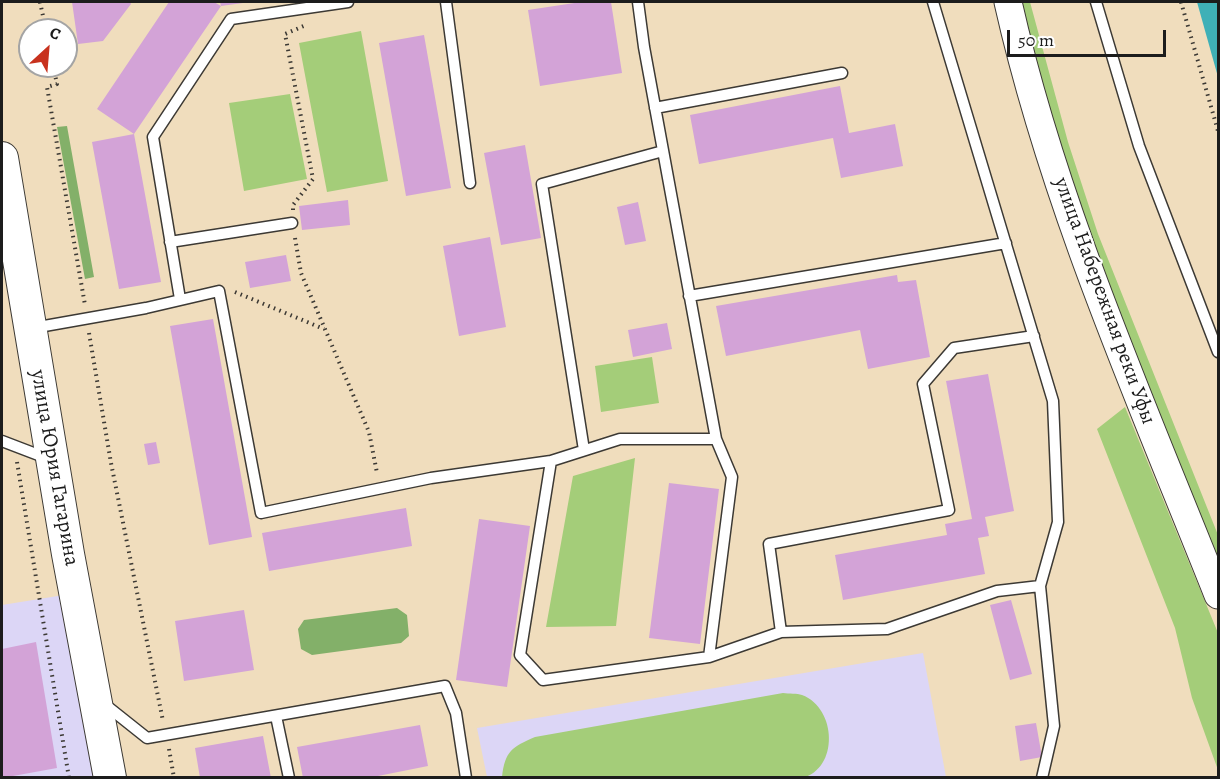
<!DOCTYPE html>
<meta charset="utf-8">
<style>
body{margin:0}
#map{position:relative;width:1220px;height:779px;overflow:hidden;background:#f0ddbd;font-family:Alegreya,serif}
canvas{display:block}
.frame{position:absolute;inset:0;border:3px solid #1c1c1c;pointer-events:none}
.north{position:absolute;left:18px;top:18px;width:60px;height:60px;box-sizing:border-box;background:#fff;border:2px solid #a4a4a4;border-radius:50%;rotate:26deg;font-size:16px;font-weight:700;line-height:24px;text-align:center;color:#1c1c1c}
.north::after{content:'';display:block;margin:auto;width:21px;height:27px;background:#c8321e;clip-path:polygon(50% 0,100% 100%,50% 72%,0 100%)}
.scale{position:absolute;left:1007px;top:30px;width:159px;height:27px;box-sizing:border-box;border:3px solid #1c1c1c;border-top:0;padding-left:8px;font-size:18px;line-height:21px;white-space:nowrap;color:#1c1c1c;-webkit-text-stroke:4px #fff;paint-order:stroke}
</style>
<div id="map">
<canvas width="1220" height="779"></canvas>
<div class="frame"></div>
<div class="north">С</div>
<div class="scale">50 m</div>
</div>
<script>
const ctx = document.querySelector('canvas').getContext('2d');
ctx.lineJoin = 'round';
function paint(path, color) {
  ctx.fillStyle = color;
  ctx.fill(path, 'evenodd');
}
function strokePath(path, color, width, dash) {
  ctx.strokeStyle = color;
  ctx.lineWidth = width;
  ctx.lineCap = dash ? 'butt' : 'round';
  ctx.setLineDash(dash || []);
  ctx.stroke(path);
}
function write(font, color, halo, rows, align = 'center') {
  ctx.font = font + ' Alegreya,serif';
  ctx.lineWidth = 4.5;
  ctx.setLineDash([]);
  ctx.textBaseline = 'middle';
  ctx.strokeStyle = halo;
  ctx.fillStyle = color;
  for (const [text, x, y, turn = 0] of rows) {
    ctx.save();
    ctx.translate(x, y);
    ctx.rotate((+turn || 0) * Math.PI / 180);
    ctx.textAlign = isNaN(turn) ? turn : align;
    if (halo) ctx.strokeText(text, 0, 0);
    ctx.fillText(text, 0, 0);
    ctx.restore();
  }
}
paint(new Path2D(`
 M 64,595 L 96,777 L 2,778 L 2,605 Z
 M 923,653 L 946,777 L 487,777 L 477,728 Z`), '#dcd6f6');
paint(new Path2D(`
 M 1020,2 L 1030,2 L 1068,142 L 1098,234 L 1218,535 L 1218,566 L 1121,329 L 1065,168 Z
 M 361,31 L 388,181 L 327,192 L 299,43 Z
 M 290,94 L 307,179 L 244,191 L 229,103 Z
 M 652,357 L 659,403 L 601,412 L 595,366 Z
 M 1125,407 L 1218,633 L 1218,770 L 1192,698 L 1175,628 L 1097,429 Z
 M 635,458 L 616,626 L 546,627 L 573,476 Z
 M 783,693 C 789,694 797,693 802,695 C 837,708 839,769 802,778 L 502,777 C 505,751 512,747 535,737 Z`), '#a4cd79');
paint(new Path2D(`
 M 67,126 L 94,277 L 85,279 L 57,127 Z
 M 397,608 L 407,615 L 409,636 L 401,643 L 312,655 L 301,649 L 298,629 L 304,620 Z`), '#83b069');
paint(new Path2D(`
 M 1197,2 L 1218,2 L 1218,77 Z`), '#3fb0b7');
paint(new Path2D(`
 M 72,2 L 130,2 L 131,4 L 103,41 L 78,44 Z
 M 169,2 L 214,2 L 221,6 L 134,134 L 161,282 L 119,289 L 92,142 L 134,134 L 97,109 Z
 M 220,2 L 243,2 L 243,3 L 221,6 Z
 M 581,2 L 611,2 L 622,73 L 540,86 L 528,10 Z
 M 424,35 L 451,188 L 406,196 L 379,43 Z
 M 840,86 L 849,133 L 895,124 L 903,166 L 841,178 L 833,138 L 699,164 L 690,115 Z
 M 525,145 L 541,238 L 501,245 L 484,153 Z
 M 348,200 L 350,225 L 302,230 L 299,206 Z
 M 638,202 L 646,241 L 625,245 L 617,207 Z
 M 490,237 L 506,327 L 459,336 L 443,246 Z
 M 286,255 L 291,281 L 250,288 L 245,262 Z
 M 897,275 L 898,282 L 916,280 L 930,357 L 868,369 L 860,330 L 726,356 L 716,306 Z
 M 213,319 L 252,537 L 209,545 L 170,326 Z
 M 667,323 L 672,349 L 633,357 L 628,330 Z
 M 988,374 L 1014,511 L 985,517 L 989,536 L 978,538 L 985,574 L 843,600 L 835,555 L 947,535 L 945,524 L 972,519 L 946,381 Z
 M 156,442 L 160,463 L 148,465 L 144,444 Z
 M 669,483 L 719,489 L 700,644 L 649,638 Z
 M 406,508 L 412,546 L 269,571 L 262,533 Z
 M 479,519 L 530,526 L 507,687 L 456,680 Z
 M 1011,600 L 1032,674 L 1010,680 L 990,605 Z
 M 244,610 L 254,670 L 184,681 L 175,621 Z
 M 36,642 L 57,768 L 2,778 L 2,649 Z
 M 1036,723 L 1042,757 L 1020,761 L 1015,726 Z
 M 420,725 L 428,766 L 368,778 L 303,778 L 297,747 Z
 M 263,736 L 271,778 L 200,778 L 195,748 Z`), '#d3a3d7');
const service = new Path2D(`
 M 446,2 L 470,183
 M 933,2 L 1053,401 L 1058,522 L 1040,586 L 1054,726 L 1042,778
 M 1096,2 L 1139,146 L 1218,352
 M 655,108 L 842,73
 M 170,242 L 292,223
 M 689,296 L 1006,243
 M 180,299 L 153,137 L 231,19 L 348,2
 M 33,328 L 146,308 L 219,291 L 261,513 L 431,478 L 551,461 L 620,439 L 716,439
 M 1034,336 L 954,348 L 923,384 L 949,510 L 769,544 L 781,632 L 887,629 L 997,591 L 1040,586
 M 2,441 L 49,459
 M 584,450 L 542,184 L 663,151
 M 551,461 L 520,655 L 543,680 L 709,657 L 732,477 L 716,439 L 644,47 L 638,2
 M 709,657 L 781,632
 M 103,703 L 147,738 L 445,686 L 456,713 L 466,778
 M 276,716 L 289,778`);
const tertiary = new Path2D(`
 M 1008,2 C 1054,206 1141,401 1218,595`);
const secondary = new Path2D(`
 M 2,158 L 68,554 L 110,778`);
strokePath(service, '#3c3934', 13);
strokePath(tertiary, '#3c3934', 29);
strokePath(secondary, '#3c3934', 34);
strokePath(new Path2D(`
 M 40,2 L 46,30
 M 1181,2 L 1218,131
 M 53,66 L 57,84 L 47,87 L 85,305
 M 293,210 L 293,205 L 313,179 L 285,34 L 306,25
 M 295,238 L 301,273 L 369,432 L 377,473
 M 235,292 L 324,329
 M 89,333 L 111,463 L 163,721
 M 17,462 L 69,778
 M 169,749 L 174,778`), '#3c3934', 4, [1.5, 4.5]);
strokePath(service, '#fff', 10);
strokePath(tertiary, '#fff', 27);
strokePath(secondary, '#fff', 32);
write('21px', '#1c1c1c', '#fff', [
 ["улица Набережная реки Уфы",1104,301,70],
 ["улица Юрия Гагарина",54,468,80]
]);
</script>
